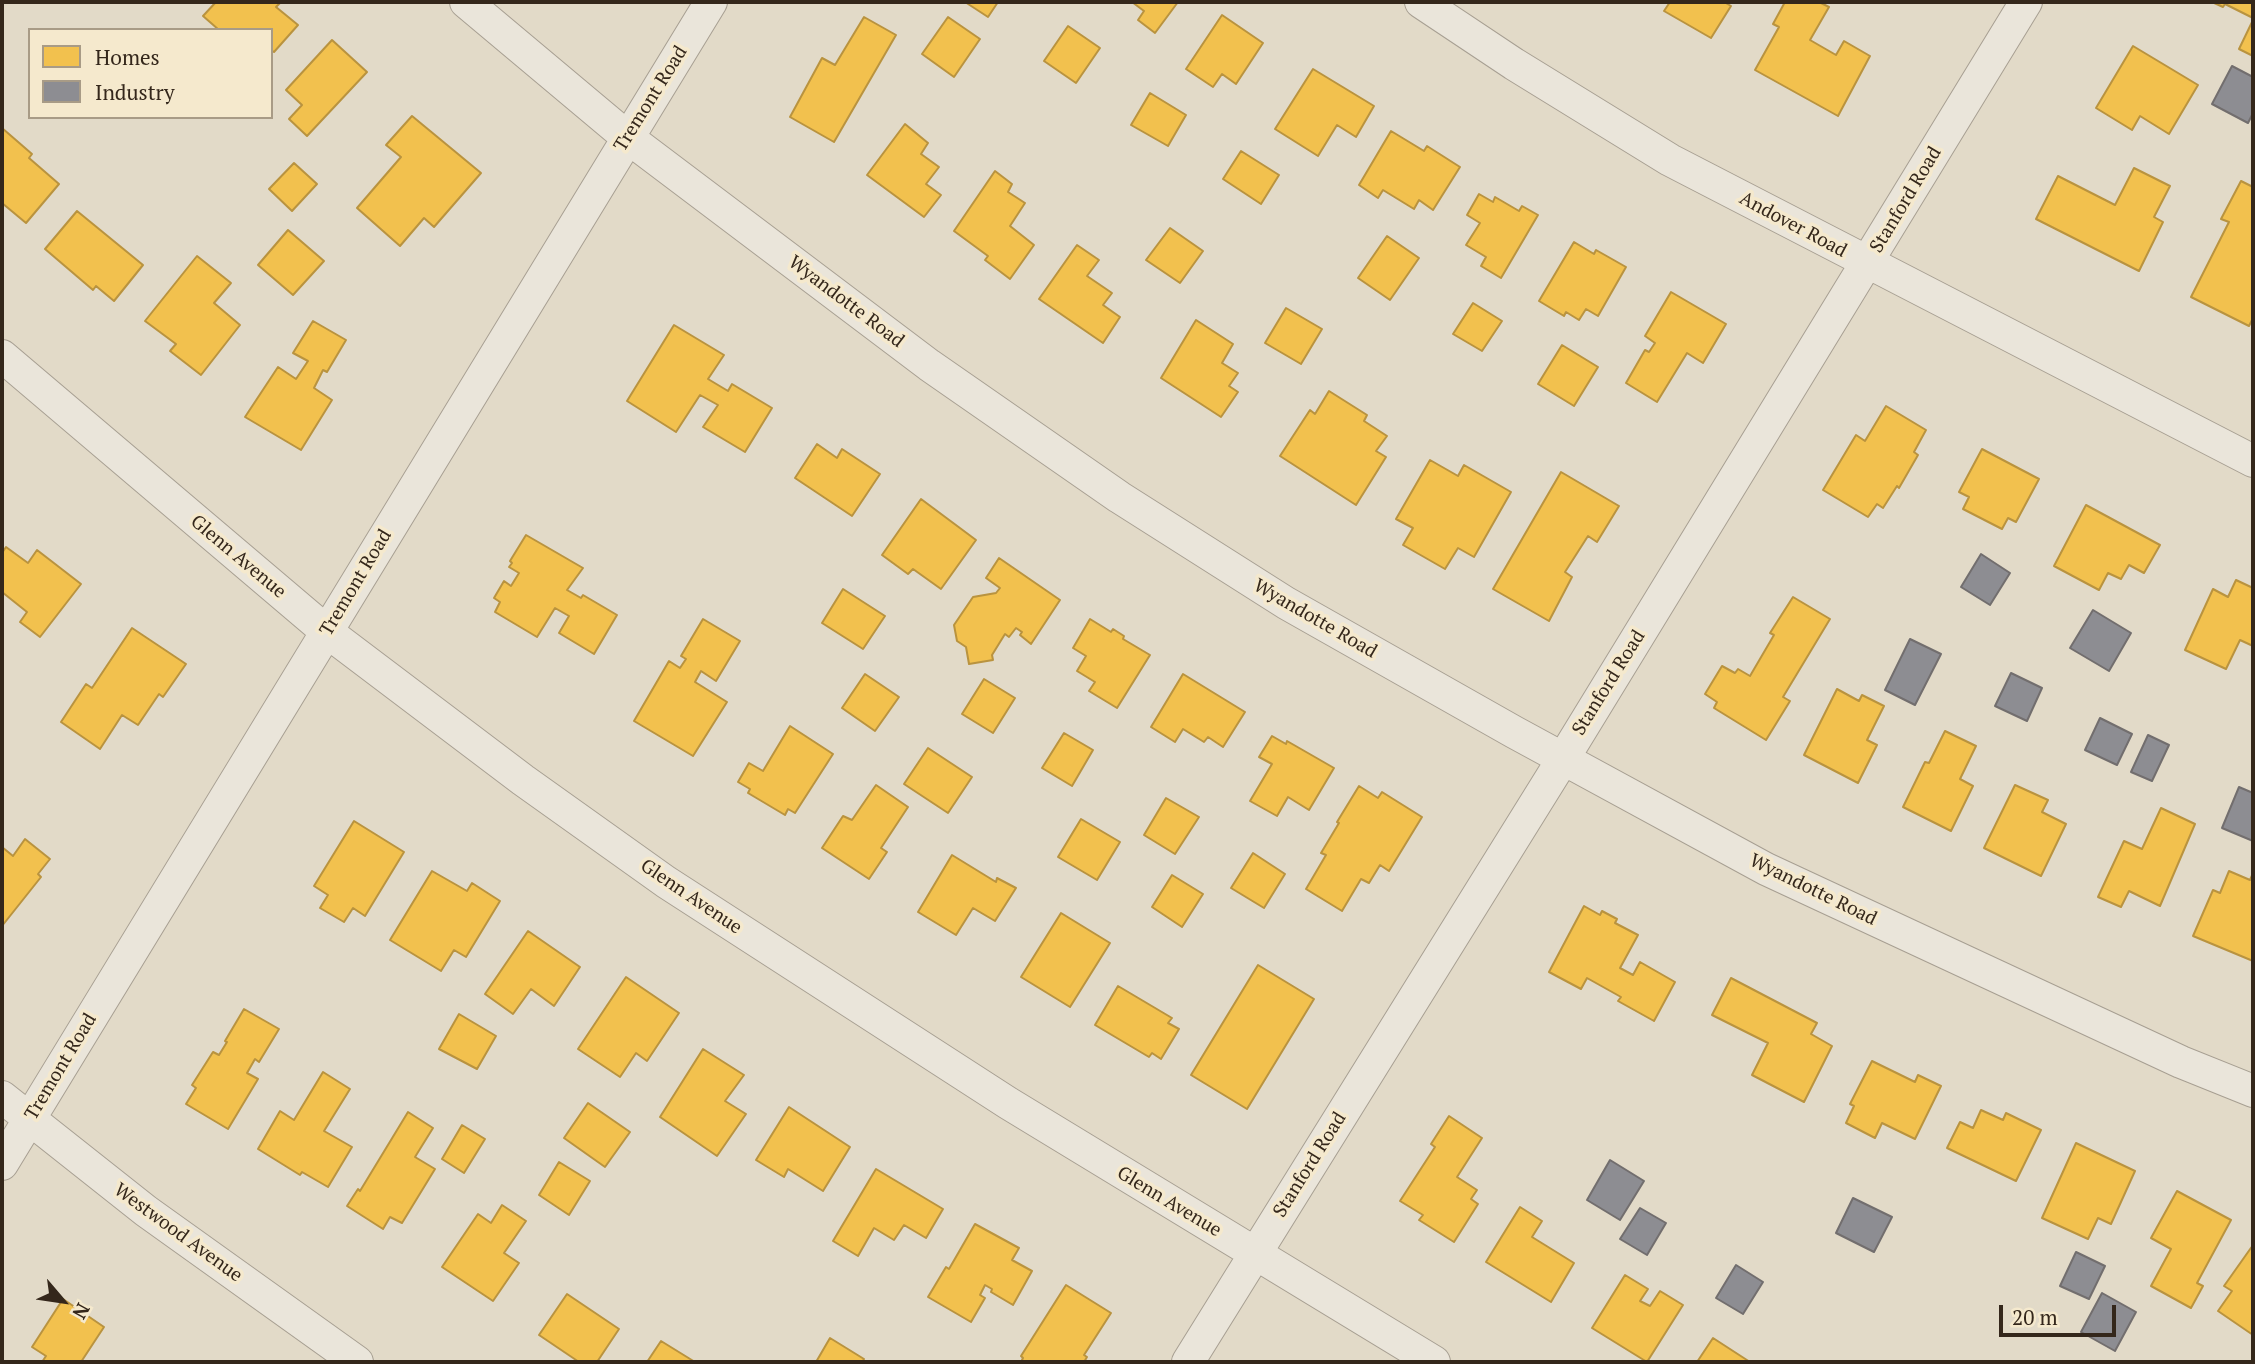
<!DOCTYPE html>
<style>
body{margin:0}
#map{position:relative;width:2255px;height:1364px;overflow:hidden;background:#e2dac8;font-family:"PT Serif",serif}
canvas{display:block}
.frame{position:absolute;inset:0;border:4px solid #34271b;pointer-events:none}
.legend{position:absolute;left:28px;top:28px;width:245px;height:91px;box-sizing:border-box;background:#f5e9cd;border:2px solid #a89b86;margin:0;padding:9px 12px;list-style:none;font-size:21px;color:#34271b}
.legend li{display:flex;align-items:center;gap:14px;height:35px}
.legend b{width:35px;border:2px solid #a89b86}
.north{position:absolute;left:28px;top:1266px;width:70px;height:70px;-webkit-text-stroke:5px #f5e9cd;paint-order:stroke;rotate:119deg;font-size:19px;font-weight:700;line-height:28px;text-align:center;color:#34271b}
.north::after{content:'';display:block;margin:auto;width:24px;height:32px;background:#34271b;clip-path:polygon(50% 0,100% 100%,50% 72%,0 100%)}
.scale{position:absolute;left:1999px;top:1305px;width:117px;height:32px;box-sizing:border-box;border:4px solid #34271b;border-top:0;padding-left:9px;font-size:21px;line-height:24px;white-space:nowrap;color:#34271b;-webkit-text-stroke:5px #f5e9cd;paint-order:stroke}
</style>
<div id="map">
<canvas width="2255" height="1364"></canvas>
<div class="frame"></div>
<ul class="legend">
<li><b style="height:19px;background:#f2c14e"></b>Homes</li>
<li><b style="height:19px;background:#8d8d92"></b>Industry</li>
</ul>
<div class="north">N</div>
<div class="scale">20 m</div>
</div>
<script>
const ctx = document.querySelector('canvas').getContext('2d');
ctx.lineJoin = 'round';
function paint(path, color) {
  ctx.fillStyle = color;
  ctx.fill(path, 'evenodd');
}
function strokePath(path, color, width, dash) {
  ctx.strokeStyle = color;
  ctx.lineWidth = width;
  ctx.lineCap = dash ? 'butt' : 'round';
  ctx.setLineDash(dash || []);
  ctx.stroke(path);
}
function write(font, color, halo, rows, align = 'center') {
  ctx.font = font + ' "PT Serif",serif';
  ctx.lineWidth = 7;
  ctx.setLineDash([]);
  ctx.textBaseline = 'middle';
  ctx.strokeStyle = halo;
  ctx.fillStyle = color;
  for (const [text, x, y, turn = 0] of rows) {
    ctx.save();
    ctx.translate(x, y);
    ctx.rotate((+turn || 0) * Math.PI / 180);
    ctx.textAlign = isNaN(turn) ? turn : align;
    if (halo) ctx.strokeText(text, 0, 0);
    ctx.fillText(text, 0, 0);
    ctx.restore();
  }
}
const homes = new Path2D(`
 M 216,2 L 281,2 L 276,7 L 298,25 L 274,52 L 271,50 L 271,30 L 219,30 L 203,16 Z
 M 965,2 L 998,2 L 988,17 Z
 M 1132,2 L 1178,2 L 1155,33 L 1138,20 L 1144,11 Z
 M 1670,2 L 1724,2 L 1731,6 L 1711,38 L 1664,11 Z
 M 1785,2 L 1819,2 L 1829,7 L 1810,40 L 1836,55 L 1844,41 L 1870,56 L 1838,116 L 1755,70 L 1779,27 L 1773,24 Z
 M 2212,2 L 2253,2 L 2253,18 L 2225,4 L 2223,7 Z
 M 1222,15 L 1263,43 L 1236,84 L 1222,74 L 1213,87 L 1186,69 Z
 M 864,17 L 896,35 L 834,142 L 790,117 L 822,58 L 835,65 Z
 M 948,17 L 980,39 L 954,77 L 922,54 Z
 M 2253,20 L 2253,56 L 2239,49 Z
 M 1068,26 L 1100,48 L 1076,83 L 1044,61 Z
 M 332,40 L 367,72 L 307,136 L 289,119 L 302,105 L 286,90 Z
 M 2133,46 L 2198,85 L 2169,134 L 2140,116 L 2132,130 L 2096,108 Z
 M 1313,69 L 1374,106 L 1356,137 L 1337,125 L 1318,156 L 1275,129 Z
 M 1150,93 L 1186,115 L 1168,146 L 1131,125 Z
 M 412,116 L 481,173 L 434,227 L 424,218 L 400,246 L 357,208 L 401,157 L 386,145 Z
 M 905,124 L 928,143 L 921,154 L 939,167 L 926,184 L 941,195 L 924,217 L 867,175 Z
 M 2,128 L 32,154 L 29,158 L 59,184 L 26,223 L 2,203 Z
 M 1391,131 L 1424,151 L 1427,146 L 1460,167 L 1433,210 L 1419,200 L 1414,209 L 1383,190 L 1378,198 L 1359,185 Z
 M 1241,151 L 1279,175 L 1261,204 L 1223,179 Z
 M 294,163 L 317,184 L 292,211 L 269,189 Z
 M 2134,168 L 2170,186 L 2154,217 L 2163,222 L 2139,271 L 2036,219 L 2058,176 L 2115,205 Z
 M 995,171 L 1012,184 L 1008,192 L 1025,203 L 1010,226 L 1034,245 L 1010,279 L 985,260 L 988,256 L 954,231 Z
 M 2241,181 L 2253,187 L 2253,318 L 2249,326 L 2191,297 L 2229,222 L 2221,219 Z
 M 1479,194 L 1493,202 L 1495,197 L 1519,211 L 1522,206 L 1538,215 L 1501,278 L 1481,266 L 1486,257 L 1466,245 L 1480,223 L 1467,215 Z
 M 77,211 L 143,265 L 114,301 L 96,286 L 93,290 L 45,249 Z
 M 1170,228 L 1203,251 L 1180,283 L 1146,260 Z
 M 288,230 L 324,261 L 293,295 L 258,265 Z
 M 1387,236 L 1419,258 L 1390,300 L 1358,278 Z
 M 1574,242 L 1594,254 L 1596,250 L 1626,267 L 1598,316 L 1586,309 L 1579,320 L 1566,312 L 1564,316 L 1539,301 Z
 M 1077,245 L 1099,260 L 1087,276 L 1112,293 L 1103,305 L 1120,317 L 1103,343 L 1039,299 Z
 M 197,256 L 231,283 L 214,303 L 240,325 L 201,375 L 170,351 L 176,344 L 145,321 Z
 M 1671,292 L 1726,324 L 1703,363 L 1687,353 L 1657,402 L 1626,383 L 1645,350 L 1649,352 L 1655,343 L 1645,336 Z
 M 1473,303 L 1502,321 L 1482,351 L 1453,334 Z
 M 1286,308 L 1322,329 L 1301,364 L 1265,343 Z
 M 1196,320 L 1233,344 L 1222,363 L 1238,373 L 1229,386 L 1238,392 L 1221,417 L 1161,378 Z
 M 313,321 L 346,340 L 327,372 L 323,370 L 314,388 L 332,400 L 301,450 L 245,417 L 278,367 L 296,379 L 308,361 L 293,353 Z
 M 674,325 L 724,355 L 708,379 L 728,391 L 732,384 L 772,408 L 745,452 L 703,427 L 718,405 L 700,395 L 676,432 L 627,401 Z
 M 1562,345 L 1598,367 L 1574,406 L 1538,384 Z
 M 1329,391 L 1367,415 L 1364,421 L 1387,436 L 1376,451 L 1386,457 L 1356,505 L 1280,456 L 1310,410 L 1315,414 Z
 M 1886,406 L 1926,430 L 1914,452 L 1918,455 L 1899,488 L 1897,486 L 1883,508 L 1877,504 L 1868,517 L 1823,490 L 1856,435 L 1865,441 Z
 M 817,444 L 837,458 L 842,449 L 880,474 L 852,516 L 795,478 Z
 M 1982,449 L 2039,479 L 2016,522 L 2008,518 L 2002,529 L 1963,509 L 1969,497 L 1959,492 Z
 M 1430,460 L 1458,476 L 1464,465 L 1511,492 L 1474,557 L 1458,548 L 1445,569 L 1403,545 L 1413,528 L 1396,519 Z
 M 1561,472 L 1619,506 L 1597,542 L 1588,536 L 1565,572 L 1572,577 L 1549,621 L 1493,589 Z
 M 921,499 L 976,540 L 941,589 L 913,569 L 908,574 L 882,555 Z
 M 2086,505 L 2160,545 L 2144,573 L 2129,565 L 2121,579 L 2108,573 L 2099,590 L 2054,566 Z
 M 526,535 L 583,568 L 567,590 L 581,598 L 583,595 L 617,615 L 594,654 L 559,633 L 569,616 L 555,608 L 537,637 L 495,612 L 500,602 L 494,598 L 504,581 L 511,586 L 519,573 L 509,567 L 512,563 L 510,561 Z
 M 6,547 L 28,563 L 37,550 L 81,584 L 40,637 L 20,622 L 27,612 L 2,592 L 2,553 Z
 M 999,558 L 1060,600 L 1031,644 L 1020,635 L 1022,632 L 1016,628 L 1009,637 L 1005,634 L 992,655 L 993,660 L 969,664 L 966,647 L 957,641 L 954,625 L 973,597 L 996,593 L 1000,588 L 986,578 Z
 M 2236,580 L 2253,588 L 2253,646 L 2240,640 L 2226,669 L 2185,650 L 2213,589 L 2228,597 Z
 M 843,589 L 885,616 L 863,649 L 822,623 Z
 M 1793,597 L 1830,619 L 1783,697 L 1790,701 L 1766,740 L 1714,708 L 1717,702 L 1705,694 L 1722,666 L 1735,673 L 1738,669 L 1750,676 L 1774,635 L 1770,633 Z
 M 703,619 L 740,641 L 716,681 L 701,671 L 695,682 L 727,702 L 693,756 L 634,721 L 669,661 L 680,668 L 686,659 L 681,656 Z
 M 1090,619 L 1111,632 L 1113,629 L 1124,636 L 1123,639 L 1150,655 L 1117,708 L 1089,691 L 1095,682 L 1077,671 L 1086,656 L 1073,648 Z
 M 132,628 L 186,664 L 163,697 L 159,694 L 138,725 L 122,715 L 100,749 L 61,722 L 86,684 L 92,688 Z
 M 865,674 L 899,697 L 875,731 L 842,708 Z
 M 1183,674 L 1245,712 L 1223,747 L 1208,737 L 1204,742 L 1183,729 L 1175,742 L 1151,727 Z
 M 984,679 L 1015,698 L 993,733 L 962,714 Z
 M 1837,689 L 1859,701 L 1862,695 L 1884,706 L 1867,740 L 1877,745 L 1858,783 L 1804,755 Z
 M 790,726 L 833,754 L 795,813 L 788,809 L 785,815 L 748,793 L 750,789 L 738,782 L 749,763 L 763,771 Z
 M 1945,731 L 1976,746 L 1960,779 L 1973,786 L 1951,831 L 1903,807 L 1925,762 L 1929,763 Z
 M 1064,733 L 1093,750 L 1072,786 L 1042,768 Z
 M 1272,736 L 1286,744 L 1287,741 L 1334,768 L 1309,810 L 1288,797 L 1277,816 L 1250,801 L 1272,764 L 1259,757 Z
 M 928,748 L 972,777 L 948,813 L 904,784 Z
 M 876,785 L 908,807 L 881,848 L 887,852 L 869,879 L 822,848 L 843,816 L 852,820 Z
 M 2015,785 L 2048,800 L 2042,812 L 2066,824 L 2041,876 L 1984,848 Z
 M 1359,786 L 1378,798 L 1382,792 L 1422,817 L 1389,871 L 1380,865 L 1369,883 L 1361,879 L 1342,911 L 1306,889 L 1326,855 L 1321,853 L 1339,823 L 1337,822 Z
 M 1166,798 L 1199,817 L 1175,854 L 1144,835 Z
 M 2161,808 L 2195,824 L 2160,906 L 2129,891 L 2121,907 L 2098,897 L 2124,841 L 2142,849 Z
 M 1081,819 L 1120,842 L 1097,880 L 1058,857 Z
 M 354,821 L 404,852 L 365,916 L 353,908 L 344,922 L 320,908 L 328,895 L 314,886 Z
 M 25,839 L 50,859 L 38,874 L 41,877 L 2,926 L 2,847 L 13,856 Z
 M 1253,853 L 1285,874 L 1264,908 L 1231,888 Z
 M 952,855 L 996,882 L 997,878 L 1016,888 L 995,921 L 973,908 L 956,935 L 918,912 Z
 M 432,871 L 467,891 L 472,883 L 500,901 L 466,957 L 454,950 L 441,971 L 390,940 Z
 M 2229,871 L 2250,880 L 2253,873 L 2253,961 L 2193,936 L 2213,890 L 2220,893 Z
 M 1172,875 L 1203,894 L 1182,927 L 1152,907 Z
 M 1584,906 L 1600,915 L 1602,911 L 1617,919 L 1615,923 L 1638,935 L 1620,968 L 1633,975 L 1640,962 L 1675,982 L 1654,1021 L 1618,1001 L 1621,997 L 1587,978 L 1581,989 L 1549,972 Z
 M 1061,913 L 1110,943 L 1070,1007 L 1021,977 Z
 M 528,931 L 580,967 L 554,1006 L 531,989 L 513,1014 L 485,994 Z
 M 1258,965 L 1314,999 L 1247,1109 L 1191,1075 Z
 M 626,977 L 679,1013 L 647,1061 L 636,1053 L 620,1077 L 578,1049 Z
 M 1731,978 L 1817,1023 L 1811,1034 L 1832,1046 L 1804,1102 L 1752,1075 L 1768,1043 L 1712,1015 Z
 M 1118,986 L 1172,1018 L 1168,1023 L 1179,1029 L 1161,1059 L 1152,1053 L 1149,1057 L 1095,1025 Z
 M 244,1009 L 279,1029 L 259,1062 L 255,1059 L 247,1073 L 258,1079 L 228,1129 L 186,1104 L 196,1088 L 192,1085 L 213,1052 L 219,1055 L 227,1042 L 225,1041 Z
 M 459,1014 L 496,1036 L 477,1069 L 439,1049 Z
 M 703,1049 L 744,1075 L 725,1101 L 746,1114 L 717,1156 L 660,1117 Z
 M 1872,1061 L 1915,1082 L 1918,1075 L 1941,1086 L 1915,1139 L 1882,1123 L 1875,1138 L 1846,1123 L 1854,1106 L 1850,1104 Z
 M 323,1072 L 350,1089 L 324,1131 L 352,1147 L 328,1187 L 302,1172 L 300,1175 L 258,1149 L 280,1111 L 294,1120 Z
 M 588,1103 L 630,1132 L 605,1167 L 564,1138 Z
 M 789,1107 L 850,1147 L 823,1191 L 788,1169 L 784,1177 L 756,1160 Z
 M 1981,1110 L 2003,1120 L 2006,1113 L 2041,1130 L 2016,1181 L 1947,1148 L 1960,1122 L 1973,1128 Z
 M 408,1112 L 433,1128 L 415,1157 L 435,1169 L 402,1223 L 390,1217 L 383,1229 L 347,1206 L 358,1189 L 360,1191 Z
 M 1449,1116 L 1482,1138 L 1457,1177 L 1477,1190 L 1471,1199 L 1478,1204 L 1454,1242 L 1419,1220 L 1423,1215 L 1400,1201 L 1435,1147 L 1431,1144 Z
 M 462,1125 L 485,1139 L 464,1173 L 442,1159 Z
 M 2076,1143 L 2135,1171 L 2111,1224 L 2098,1218 L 2088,1239 L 2042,1218 Z
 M 559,1162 L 590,1181 L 569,1215 L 539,1195 Z
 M 876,1169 L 943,1209 L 926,1238 L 904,1225 L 894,1240 L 874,1228 L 858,1256 L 833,1241 Z
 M 2177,1191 L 2231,1220 L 2197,1283 L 2203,1286 L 2191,1308 L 2151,1286 L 2171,1249 L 2151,1238 Z
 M 502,1205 L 526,1221 L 504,1253 L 519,1263 L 493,1301 L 442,1267 L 478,1214 L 491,1223 Z
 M 1520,1207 L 1542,1221 L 1532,1237 L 1574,1263 L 1551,1302 L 1486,1262 Z
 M 975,1224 L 1019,1248 L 1012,1260 L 1032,1271 L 1013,1305 L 991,1292 L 992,1289 L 985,1285 L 980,1295 L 985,1298 L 971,1322 L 928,1297 L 946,1267 L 949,1269 Z
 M 2253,1245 L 2253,1335 L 2218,1311 L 2232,1291 L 2224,1286 Z
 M 1625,1275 L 1648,1289 L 1640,1301 L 1650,1306 L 1660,1291 L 1683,1305 L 1647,1362 L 1592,1328 Z
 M 1066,1285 L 1111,1313 L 1084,1355 L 1087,1357 L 1084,1362 L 1021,1362 L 1023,1358 L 1021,1356 Z
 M 567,1294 L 619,1329 L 597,1362 L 579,1362 L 539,1335 Z
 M 63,1299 L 104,1327 L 81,1362 L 42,1362 L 46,1356 L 32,1347 Z
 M 830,1338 L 864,1359 L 862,1362 L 816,1362 Z
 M 1713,1338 L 1750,1362 L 1697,1362 Z
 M 661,1341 L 695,1362 L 647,1362 Z`);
paint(homes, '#f2c14e');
strokePath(homes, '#b9933f', 2);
const industry = new Path2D(`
 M 2232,66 L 2253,77 L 2253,113 L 2248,123 L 2212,104 Z
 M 1981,554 L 2010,573 L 1990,605 L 1961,587 Z
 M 2093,610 L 2131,633 L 2109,671 L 2070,648 Z
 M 1910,639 L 1941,654 L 1915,705 L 1885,690 Z
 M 2011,673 L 2042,688 L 2027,721 L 1995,706 Z
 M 2100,718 L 2132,734 L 2117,765 L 2085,750 Z
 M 2148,735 L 2169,745 L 2152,781 L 2131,772 Z
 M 2239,787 L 2253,793 L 2253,841 L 2222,828 Z
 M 1610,1160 L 1644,1181 L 1620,1220 L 1587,1200 Z
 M 1853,1198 L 1892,1217 L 1874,1252 L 1836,1233 Z
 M 1640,1208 L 1666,1223 L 1647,1255 L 1620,1239 Z
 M 2076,1252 L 2105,1266 L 2089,1299 L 2060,1286 Z
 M 1736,1265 L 1763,1282 L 1743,1314 L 1716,1298 Z
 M 2102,1293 L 2136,1312 L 2115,1351 L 2081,1332 Z`);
paint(industry, '#8d8d92');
strokePath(industry, '#726e6e', 2);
const minor = new Path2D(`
 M 466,2 L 627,137 L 929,365 L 1119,497 L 1286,603 L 1514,732 L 1766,869 L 2181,1062 L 2253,1091
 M 1421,2 L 1514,64 L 1670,160 L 2253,461
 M 2,356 L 326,631 L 523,780 L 666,882 L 1008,1103 L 1434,1362
 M 2,1097 L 146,1211 L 357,1362
 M 2,1164 L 711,2
 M 1188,1362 L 1563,759 L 2026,2`);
strokePath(minor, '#a79f92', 34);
strokePath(minor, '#eae5da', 32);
write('19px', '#34271b', '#f5e9cd', [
 ["Tremont Road",651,99,-58],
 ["Stanford Road",1906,200,-59],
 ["Andover Road",1793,225,28],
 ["Wyandotte Road",846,302,37],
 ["Glenn Avenue",238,557,40],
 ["Tremont Road",356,583,-59],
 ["Wyandotte Road",1315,619,30],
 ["Stanford Road",1609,683,-58],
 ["Wyandotte Road",1813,890,26],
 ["Glenn Avenue",691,897,34],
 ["Tremont Road",61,1067,-59],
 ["Stanford Road",1310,1165,-58],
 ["Glenn Avenue",1169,1202,31],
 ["Westwood Avenue",178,1233,36]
]);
</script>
